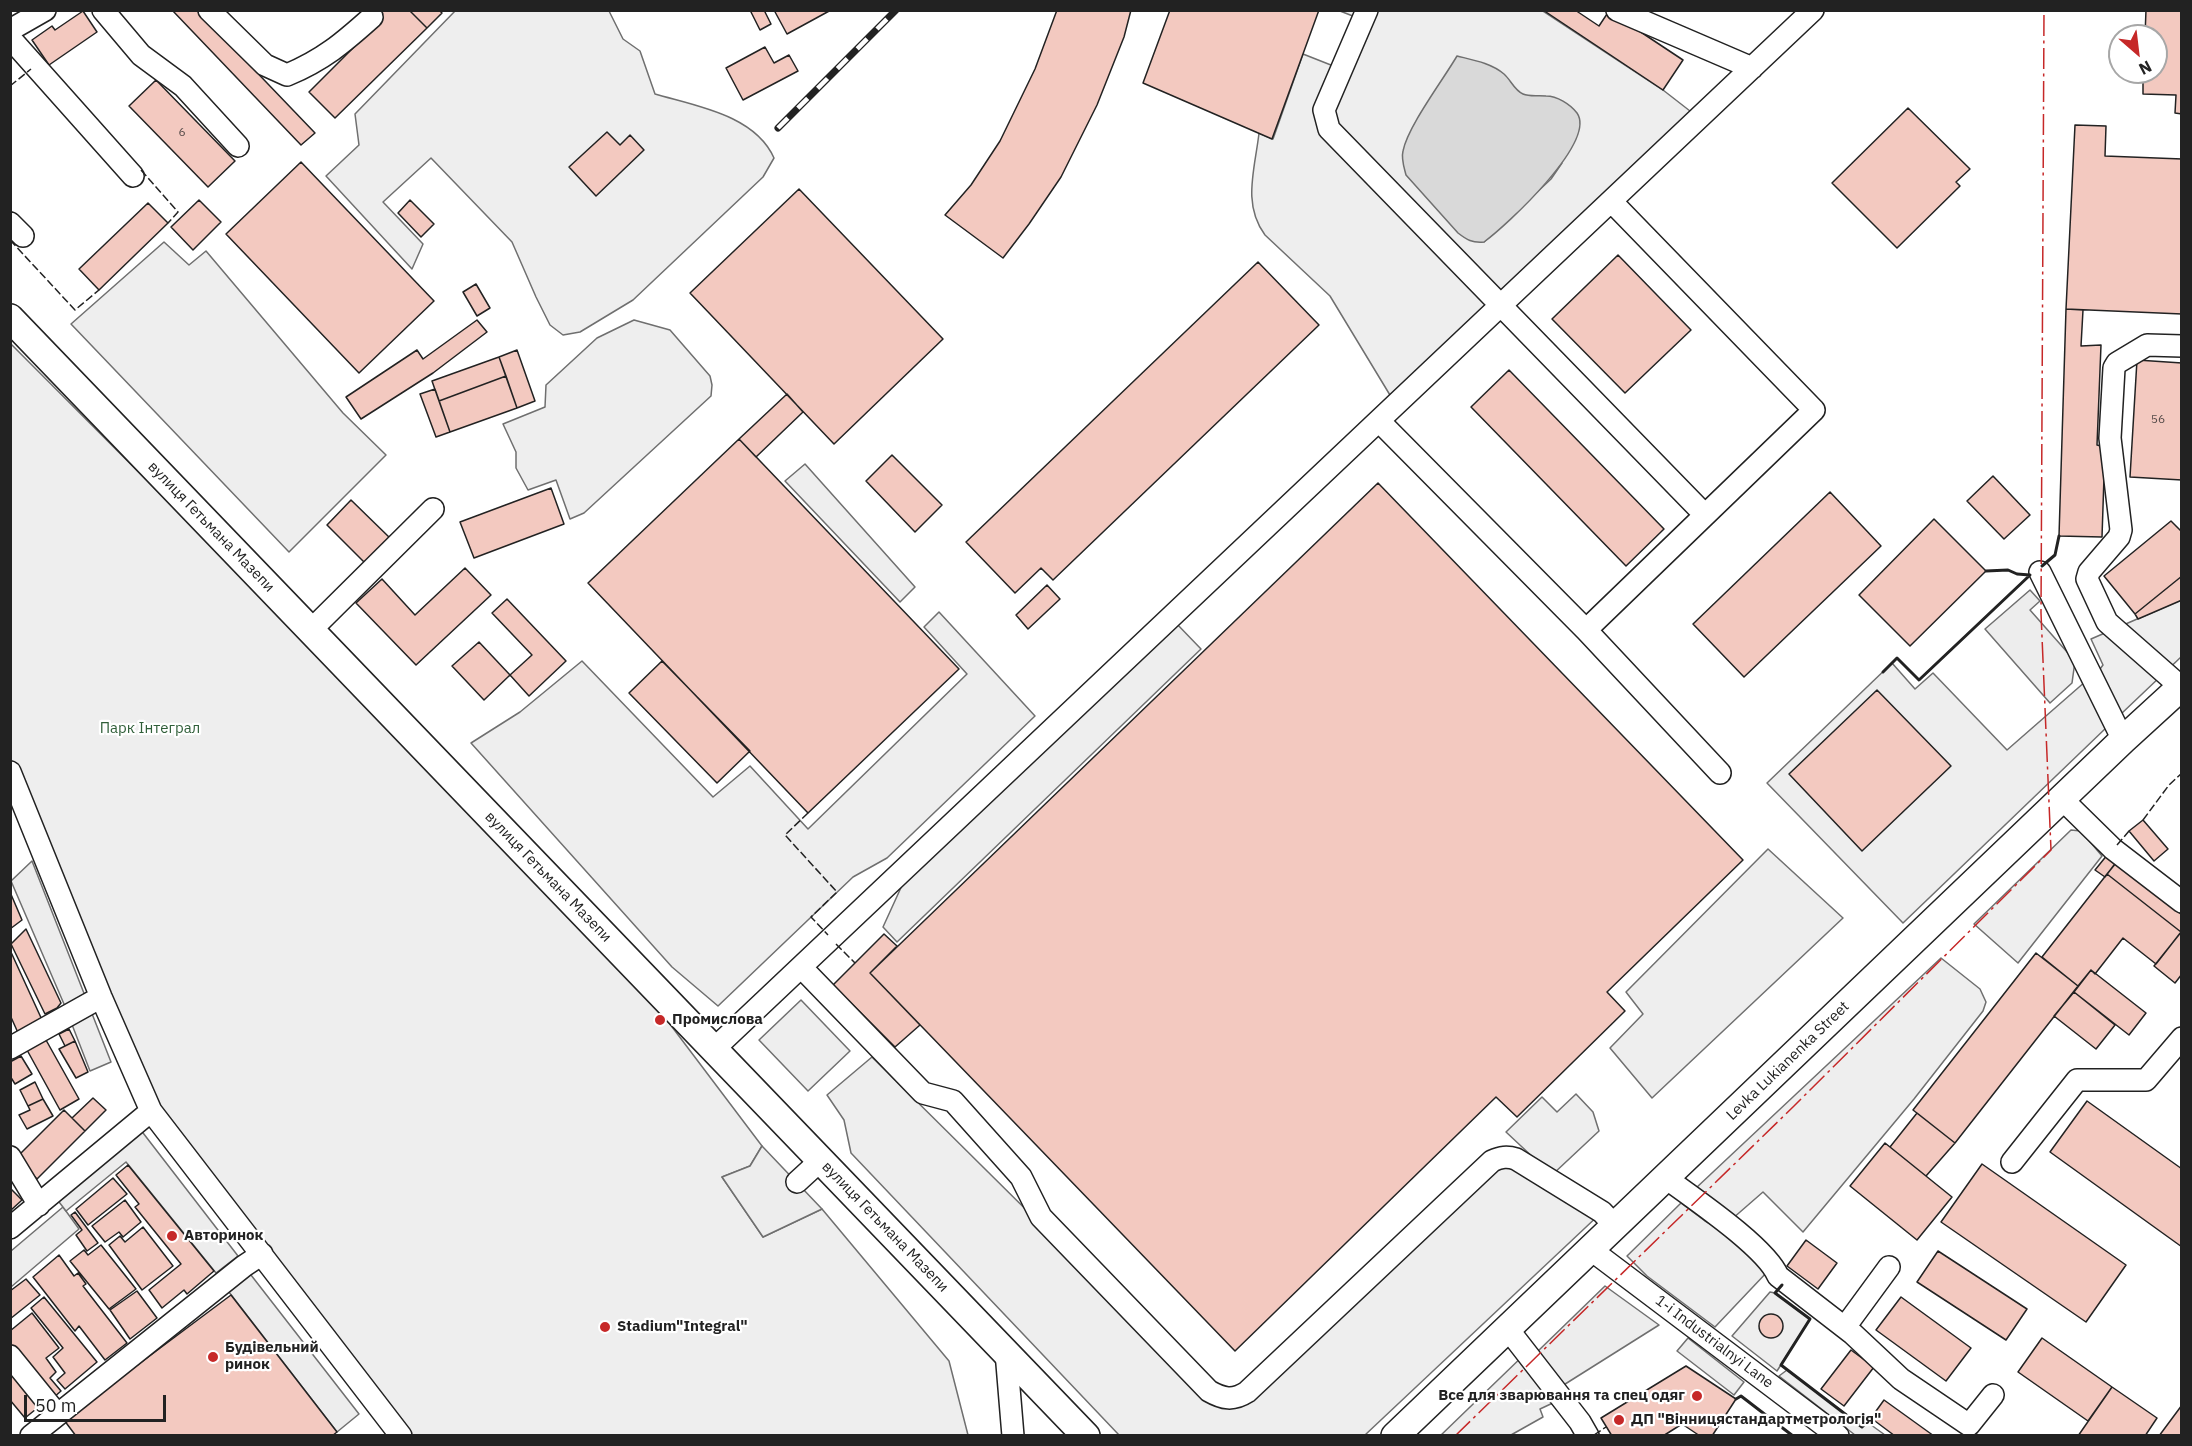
<!DOCTYPE html>
<meta charset="utf-8">
<style>
body{margin:0}
#map{position:relative;width:2192px;height:1446px;overflow:hidden;background:#fff;font-family:"IBM Plex Sans",sans-serif}
canvas{display:block}
.frame{position:absolute;inset:0;border:12px solid #222;pointer-events:none}
.north{position:absolute;left:2108px;top:24px;width:60px;height:60px;box-sizing:border-box;background:#fff;border:2px solid #a7a7a7;border-radius:50%;rotate:152deg;font-size:16px;font-weight:700;line-height:24px;text-align:center;color:#222}
.north::after{content:'';display:block;margin:auto;width:21px;height:27px;background:#c62828;clip-path:polygon(50% 0,100% 100%,50% 72%,0 100%)}
.scale{position:absolute;left:24px;top:1395px;width:142px;height:27px;box-sizing:border-box;border:3px solid #222;border-top:0;padding-left:8px;font-size:18px;line-height:21px;white-space:nowrap;color:#222;-webkit-text-stroke:4px #fff;paint-order:stroke}
</style>
<div id="map">
<canvas width="2192" height="1446"></canvas>
<div class="frame"></div>
<div class="north">N</div>
<div class="scale">50 m</div>
</div>
<script>
const ctx = document.querySelector('canvas').getContext('2d');
ctx.lineJoin = 'round';
function paint(path, color) {
  ctx.fillStyle = color;
  ctx.fill(path, 'evenodd');
}
function strokePath(path, color, width, dash) {
  ctx.strokeStyle = color;
  ctx.lineWidth = width;
  ctx.lineCap = dash ? 'butt' : 'round';
  ctx.setLineDash(dash || []);
  ctx.stroke(path);
}
function write(font, color, halo, rows, align = 'center') {
  ctx.font = font + ' "IBM Plex Sans",sans-serif';
  ctx.lineWidth = 4.5;
  ctx.setLineDash([]);
  ctx.textBaseline = 'middle';
  ctx.strokeStyle = halo;
  ctx.fillStyle = color;
  for (const [text, x, y, turn = 0] of rows) {
    ctx.save();
    ctx.translate(x, y);
    ctx.rotate((+turn || 0) * Math.PI / 180);
    ctx.textAlign = isNaN(turn) ? turn : align;
    if (halo) ctx.strokeText(text, 0, 0);
    ctx.fillText(text, 0, 0);
    ctx.restore();
  }
}
const green = new Path2D(`
 M 456,10 L 609,11 L 623,39 L 640,51 L 655,94 C 696,106 755,115 774,158 L 763,177 L 633,300 L 580,332 L 563,335 L 550,325 L 536,297 L 512,242 L 431,158 L 383,202 L 423,244 L 412,269 L 326,176 L 359,145 L 355,114 Z
 M 1340,11 L 1543,11 L 1663,90 L 1699,118 L 1396,405 L 1330,296 L 1265,235 C 1242,204 1255,169 1259,133 L 1273,139 L 1303,54 L 1341,69 L 1363,20 ZM 1562,163 L 1551,179 L 1484,242 Z
 M 164,242 L 189,265 L 206,251 L 343,413 L 386,455 L 289,552 L 71,324 Z
 M 634,320 L 670,330 L 710,376 L 712,385 L 711,396 L 584,513 L 570,519 L 556,480 L 528,490 L 516,468 L 516,452 L 503,424 L 545,407 L 546,385 L 597,338 Z
 M 10,343 L 284,618 L 654,1003 L 762,1146 L 750,1166 L 722,1177 L 763,1237 L 822,1209 L 949,1361 L 968,1435 L 401,1435 L 151,1111 L 11,772 Z
 M 805,464 L 915,587 L 900,602 L 785,481 Z
 M 2181,600 L 2181,657 L 2121,714 L 2100,669 L 2103,665 L 2091,639 Z
 M 939,612 L 1035,716 L 887,858 L 853,877 L 718,1006 L 672,967 L 471,743 L 520,712 L 582,661 L 713,797 L 750,766 L 808,829 L 967,674 L 924,627 Z
 M 1175,622 L 1201,649 L 897,942 L 883,927 L 904,881 Z
 M 1892,663 L 1915,689 L 1933,673 L 2007,750 L 2086,681 L 2107,727 L 1903,923 L 1767,783 Z
 M 2071,830 L 2081,831 L 2102,856 L 2018,963 L 1974,924 Z
 M 1768,849 L 1843,918 L 1652,1098 L 1610,1048 L 1643,1014 L 1626,992 Z
 M 1941,958 L 1980,989 L 1986,1002 L 1983,1011 L 1914,1099 L 1803,1232 L 1763,1192 L 1732,1219 L 1696,1188 Z
 M 801,1000 L 850,1051 L 808,1091 L 759,1040 Z
 M 872,1057 L 1209,1391 L 1228,1399 L 1504,1156 L 1602,1212 L 1365,1435 L 1119,1435 L 851,1153 L 844,1120 L 827,1095 Z
 M 1576,1094 L 1593,1112 L 1599,1131 L 1552,1175 L 1506,1132 L 1542,1097 L 1557,1112 Z
 M 1681,1203 L 1705,1221 L 1728,1234 L 1769,1270 L 1715,1327 L 1647,1276 L 1627,1256 Z
 M 63,1207 L 79,1229 L 11,1287 L 11,1251 Z
 M 1770,1292 L 1775,1293 L 1810,1319 L 1777,1371 L 1732,1336 Z
 M 1529,1350 L 1519,1361 L 1525,1362 L 1555,1402 L 1540,1409 L 1543,1417 L 1511,1435 L 1440,1436 Z
 M 1787,1370 L 1862,1426 L 1867,1422 L 1885,1435 L 1855,1435 L 1779,1376 Z`);
paint(green, '#eee');
strokePath(green, '#6f6f6f', 1.5);
const parking = new Path2D(`
 M 2030,590 L 2040,601 L 2030,610 L 2075,661 L 2072,683 L 2050,703 L 1985,629 Z
 M 32,861 L 111,1062 L 90,1071 L 64,1004 L 11,881 Z
 M 140,1129 L 238,1256 L 216,1273 L 126,1162 L 66,1211 L 56,1198 Z
 M 762,1146 L 822,1209 L 763,1237 L 722,1177 L 750,1166 Z
 M 244,1266 L 359,1414 L 337,1432 L 222,1283 Z
 M 1605,1286 L 1659,1325 L 1562,1386 L 1537,1352 Z
 M 1688,1338 L 1744,1382 L 1734,1395 L 1677,1351 Z`);
paint(parking, '#ededed');
strokePath(parking, '#6f6f6f', 1.5);
const water = new Path2D(`
 M 1457,56 C 1473,60 1491,63 1504,74 C 1511,80 1514,90 1523,94 C 1530,97 1538,95 1546,96 C 1557,96 1570,104 1577,113 C 1597,142 1506,226 1484,242 C 1472,243 1467,240 1458,233 L 1406,175 C 1404,167 1401,159 1403,151 C 1408,126 1443,80 1457,56 Z`);
paint(water, '#d9d9d9');
strokePath(water, '#6f6f6f', 1.5);
const building = new Path2D(`
 M 172,10 L 197,10 L 315,133 L 301,145 Z
 M 379,10 L 409,10 L 427,28 L 335,118 L 309,92 L 383,18 L 377,12 Z
 M 409,10 L 439,10 L 442,13 L 427,28 Z
 M 750,10 L 764,10 L 771,24 L 760,30 Z
 M 774,10 L 831,10 L 787,34 Z
 M 1057,10 L 1131,10 L 1124,37 L 1097,105 L 1061,177 L 1029,224 L 1003,258 L 945,215 L 971,185 L 1000,141 L 1035,69 Z
 M 1170,10 L 1319,10 L 1272,139 L 1143,83 Z
 M 1543,10 L 1575,10 L 1599,26 L 1609,11 L 1683,60 L 1663,90 Z
 M 2146,10 L 2182,10 L 2182,114 L 2175,113 L 2176,95 L 2143,94 L 2143,72 L 2156,72 L 2156,36 L 2145,36 Z
 M 83,11 L 97,32 L 49,65 L 32,40 L 52,26 L 55,30 Z
 M 765,47 L 774,63 L 789,55 L 798,71 L 743,100 L 726,68 Z
 M 156,80 L 235,161 L 208,187 L 129,106 Z
 M 1908,108 L 1970,169 L 1956,182 L 1960,186 L 1897,248 L 1832,183 Z
 M 2075,125 L 2106,126 L 2105,156 L 2182,159 L 2182,314 L 2066,309 Z
 M 607,132 L 620,145 L 630,135 L 644,150 L 596,196 L 569,167 Z
 M 301,162 L 434,301 L 359,373 L 226,234 Z
 M 799,189 L 943,339 L 834,444 L 690,293 Z
 M 199,200 L 221,222 L 193,250 L 171,227 Z
 M 410,200 L 434,224 L 421,237 L 398,213 Z
 M 148,203 L 168,223 L 99,290 L 79,269 Z
 M 1618,255 L 1691,330 L 1625,393 L 1552,319 Z
 M 1258,262 L 1319,325 L 1053,580 L 1041,568 L 1015,593 L 966,542 Z
 M 476,284 L 490,308 L 477,316 L 463,292 Z
 M 2066,309 L 2083,310 L 2081,346 L 2101,345 L 2097,445 L 2105,447 L 2102,537 L 2059,536 Z
 M 477,320 L 487,332 L 433,373 L 361,419 L 346,397 L 417,350 L 423,359 Z
 M 517,350 L 535,401 L 517,408 L 499,357 Z
 M 499,357 L 506,376 L 439,401 L 432,381 Z
 M 2137,360 L 2182,363 L 2182,480 L 2130,477 Z
 M 1509,370 L 1664,529 L 1626,566 L 1471,407 Z
 M 506,376 L 517,408 L 450,432 L 439,401 Z
 M 435,389 L 450,432 L 436,437 L 420,394 Z
 M 787,394 L 803,412 L 756,457 L 739,439 Z
 M 739,439 L 959,669 L 808,813 L 588,583 Z
 M 892,455 L 942,505 L 915,532 L 866,481 Z
 M 1993,476 L 2030,515 L 2004,539 L 1967,501 Z
 M 1378,483 L 1743,860 L 1607,992 L 1625,1011 L 1517,1117 L 1496,1097 L 1235,1351 L 870,973 Z
 M 551,488 L 564,524 L 474,558 L 460,522 Z
 M 1830,492 L 1881,546 L 1744,677 L 1693,624 Z
 M 351,500 L 391,539 L 366,564 L 327,525 Z
 M 1934,519 L 1986,571 L 1910,646 L 1859,595 Z
 M 2171,521 L 2182,532 L 2182,576 L 2135,614 L 2104,576 Z
 M 465,568 L 491,595 L 416,665 L 356,603 L 382,579 L 415,615 Z
 M 2182,576 L 2182,600 L 2138,619 L 2135,614 Z
 M 1047,585 L 1060,599 L 1028,629 L 1016,615 Z
 M 507,599 L 566,661 L 529,696 L 510,675 L 532,655 L 492,613 Z
 M 479,642 L 510,675 L 484,700 L 452,666 Z
 M 662,661 L 750,751 L 717,783 L 629,693 Z
 M 1877,690 L 1951,766 L 1862,851 L 1789,774 Z
 M 2143,820 L 2168,849 L 2154,861 L 2129,831 Z
 M 2108,854 L 2117,861 L 2105,877 L 2095,870 Z
 M 2116,863 L 2182,915 L 2181,932 L 2107,874 Z
 M 2107,874 L 2181,932 L 2156,964 L 2123,938 L 2095,974 L 2091,970 L 2078,986 L 2042,957 Z
 M 10,892 L 22,920 L 10,929 Z
 M 26,929 L 61,1003 L 57,1008 L 45,1014 L 11,944 Z
 M 2182,931 L 2182,974 L 2175,983 L 2154,966 Z
 M 884,934 L 897,946 L 870,973 L 920,1025 L 895,1047 L 833,985 Z
 M 10,950 L 43,1022 L 19,1035 L 10,1015 Z
 M 2036,953 L 2078,986 L 1955,1143 L 1913,1110 Z
 M 2091,970 L 2146,1013 L 2129,1035 L 2074,992 Z
 M 2074,992 L 2115,1025 L 2096,1049 L 2054,1016 Z
 M 69,1029 L 75,1041 L 65,1046 L 59,1034 Z
 M 46,1040 L 79,1099 L 60,1110 L 27,1050 Z
 M 75,1041 L 88,1072 L 76,1078 L 59,1049 Z
 M 21,1056 L 32,1074 L 15,1084 L 10,1076 L 10,1062 Z
 M 35,1082 L 43,1099 L 28,1106 L 20,1090 Z
 M 93,1098 L 106,1110 L 85,1131 L 72,1118 Z
 M 43,1099 L 53,1116 L 27,1129 L 19,1115 L 30,1110 L 28,1106 Z
 M 2087,1101 L 2182,1169 L 2182,1247 L 2050,1152 Z
 M 64,1110 L 85,1131 L 37,1179 L 16,1158 Z
 M 1917,1113 L 1955,1143 L 1926,1176 L 1890,1147 Z
 M 1885,1143 L 1952,1197 L 1917,1240 L 1850,1186 Z
 M 1982,1164 L 2126,1265 L 2086,1322 L 1941,1222 Z
 M 128,1165 L 214,1271 L 187,1294 L 184,1290 L 162,1308 L 149,1290 L 181,1264 L 135,1207 L 139,1204 L 116,1175 Z
 M 113,1178 L 127,1194 L 88,1225 L 76,1209 Z
 M 10,1188 L 22,1200 L 10,1211 Z
 M 125,1200 L 141,1222 L 123,1237 L 119,1232 L 105,1242 L 92,1226 Z
 M 75,1212 L 98,1243 L 87,1251 L 76,1235 L 82,1230 L 71,1215 Z
 M 143,1227 L 173,1266 L 142,1290 L 109,1245 L 120,1236 L 125,1242 Z
 M 1806,1240 L 1837,1263 L 1818,1289 L 1787,1266 Z
 M 101,1245 L 136,1289 L 109,1309 L 70,1261 L 84,1250 L 88,1255 Z
 M 1938,1251 L 2027,1309 L 2006,1340 L 1917,1282 Z
 M 59,1255 L 74,1276 L 78,1273 L 86,1284 L 83,1286 L 127,1343 L 105,1360 L 79,1326 L 75,1331 L 33,1277 Z
 M 26,1279 L 40,1295 L 10,1319 L 10,1291 Z
 M 137,1291 L 157,1318 L 130,1339 L 110,1310 Z
 M 231,1295 L 337,1432 L 332,1436 L 76,1436 L 64,1420 Z
 M 44,1297 L 97,1362 L 65,1389 L 57,1380 L 65,1373 L 53,1357 L 63,1348 L 31,1308 Z
 M 1901,1297 L 1971,1348 L 1946,1381 L 1876,1330 Z
 M 32,1313 L 59,1348 L 46,1358 L 56,1372 L 50,1378 L 61,1391 L 53,1398 L 10,1347 L 10,1331 Z
 M1759 1326a12 12 0 1 1 24 0a12 12 0 1 1-24 0Z
 M 2042,1338 L 2112,1387 L 2088,1421 L 2018,1372 Z
 M 1851,1350 L 1874,1367 L 1844,1406 L 1821,1389 Z
 M 1686,1366 L 1736,1399 L 1712,1436 L 1700,1436 L 1682,1424 L 1663,1436 L 1612,1436 L 1601,1418 Z
 M 10,1368 L 41,1405 L 25,1418 L 10,1400 Z
 M 2112,1387 L 2157,1418 L 2145,1436 L 2078,1436 Z
 M 1884,1400 L 1934,1436 L 1895,1436 L 1871,1418 Z
 M 2182,1405 L 2182,1436 L 2159,1436 Z`);
paint(building, '#f3c9c0');
strokePath(building, '#222', 1.5);
const minor = new Path2D(`
 M 103,10 L 141,55 L 183,86 L 238,146
 M 209,10 L 265,65 L 287,75 C 323,60 343,43 372,17
 M 1367,10 L 1324,110 L 1329,129 L 1705,515
 M 1617,10 L 1752,68
 M 10,30 L 45,10
 M 10,38 L 133,176
 M 10,223 L 23,236
 M 1379,421 L 1586,630 L 1720,773
 M 2040,572 L 2123,740
 M 311,630 L 433,509
 M 1586,630 L 1814,410 L 1611,201
 M 2181,687 L 2107,622 L 2087,579 L 2089,572 L 2119,537 L 2121,530 L 2110,438 L 2114,368 L 2117,363 L 2147,345 L 2182,346
 M 10,772 L 101,997 L 151,1111 L 401,1436
 M 2061,798 L 2113,849 L 2182,902
 M 801,967 L 923,1093 L 953,1101 L 1021,1177 L 1041,1217 L 1209,1391 C 1223,1399 1233,1401 1247,1392 L 1492,1161 C 1501,1157 1507,1156 1516,1159 L 1602,1212 L 1615,1226
 M 10,1048 L 101,997
 M 714,1049 L 1813,10
 M 10,1157 L 39,1205
 M 2012,1162 L 2077,1080 L 2146,1080 L 2182,1038
 M 1666,1178 C 1693,1198 1766,1247 1778,1276 L 1853,1334 L 1901,1379 L 1969,1425 L 1993,1395
 M 797,1182 L 821,1160
 M 10,1228 L 151,1111
 M 1590,1249 L 1838,1436
 M 1845,1327 L 1889,1267
 M 1507,1328 L 1580,1422 L 1588,1436
 M 1006,1352 L 1013,1436
 M 10,1356 L 57,1414
 M 31,1436 L 244,1266 L 262,1254`);
const major = new Path2D(`
 M 10,318 L 1086,1436
 M 1395,1436 L 2123,740 L 2182,686`);
strokePath(minor, '#222', 24);
strokePath(major, '#222', 30);
strokePath(minor, '#fff', 21);
strokePath(major, '#fff', 27);
const rail = new Path2D(`
 M 778,128 L 896,10`);
strokePath(rail, '#222', 7);
strokePath(rail, '#fff', 4.5, [14]);
strokePath(new Path2D(`
 M 10,86 L 31,69
 M 141,170 L 178,212 L 168,223
 M 10,240 L 75,310 L 99,290
 M 808,813 L 785,835 L 837,892 L 811,917 L 828,935
 M 2143,820 L 2169,785 L 2182,773
 M 2117,845 L 2129,831
 M 836,944 L 855,963
 M 1594,1435 L 1606,1427`), '#222', 1.5, [8, 3]);
strokePath(new Path2D(`
 M 2042,566 L 2055,555 L 2059,536
 M 1986,571 L 2008,570 L 2017,574 L 2030,575
 M 1883,672 L 1897,658 L 1919,680 L 2029,576
 M 1782,1285 L 1775,1293 L 1810,1319 L 1781,1365 L 1862,1427 L 1871,1418
 M 1736,1399 L 1741,1396 L 1793,1436`), '#222', 3);
strokePath(new Path2D(`
 M 1455,1436 L 1794,1106 L 2051,850 L 2041,613 L 2044,10`), '#c62828', 1.5, [21, 4.5, 3, 4.5]);
for (const [x, y, r, color] of [
 [660,1020,6,"#c62828"],
 [172,1236,6,"#c62828"],
 [605,1327,6,"#c62828"],
 [213,1357,6,"#c62828"],
 [1697,1396,6,"#c62828"],
 [1619,1420,6,"#c62828"]
]) {
  const dot = new Path2D();
  dot.arc(x, y, r, 0, 2 * Math.PI);
  ctx.fillStyle = color;
  ctx.fill(dot);
  strokePath(dot, '#fff', 2);
}
write('12px', '#564c4a', null, [
 ["6",182,133],
 ["56",2158,420]
]);
write('15px', '#222', '#fff', [
 ["вулиця Гетьмана Мазепи",211,527,46],
 ["вулиця Гетьмана Мазепи",548,877,46],
 ["Levka Lukianenka Street",1788,1061,-44],
 ["вулиця Гетьмана Мазепи",885,1227,46],
 ["1-i Industrialnyi Lane",1714,1342,37]
]);
write('15px', '#2f5e38', '#fff', [
 ["Парк Інтеграл",150,729]
]);
write('bold 15px', '#222', '#fff', [
 ["Промислова",672,1020],
 ["Авторинок",184,1236],
 ["Stadium\"Integral\"",617,1327],
 ["Будівельний",225,1348],
 ["ринок",225,1365],
 ["Все для зварювання та спец одяг",1685,1396,"right"],
 ["ДП \"Вінницястандартметрологія\"",1631,1420]
], 'left');
</script>
